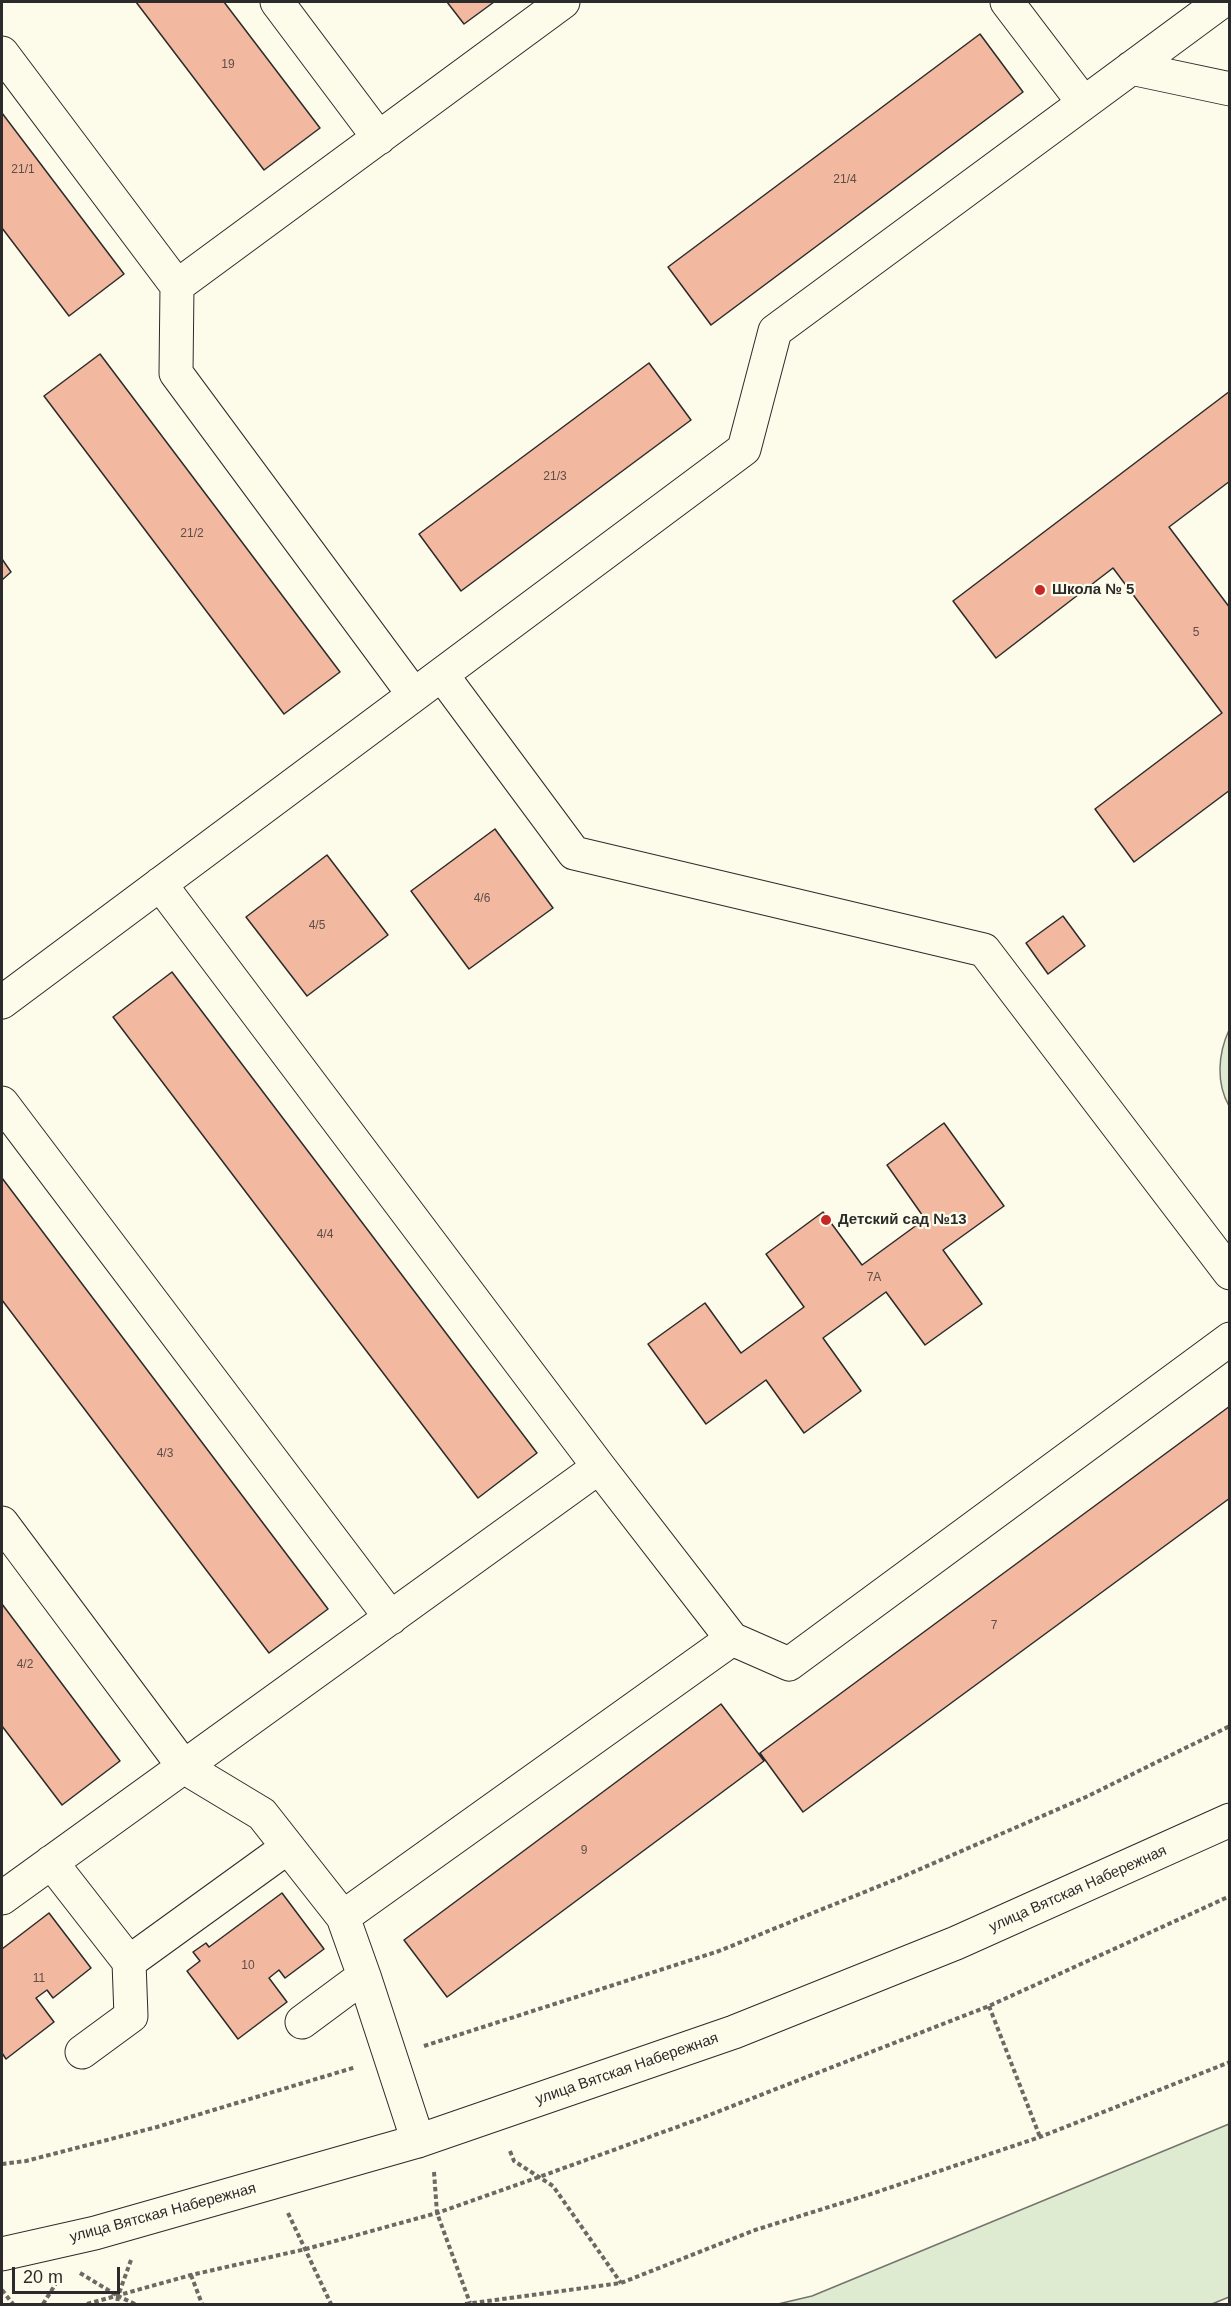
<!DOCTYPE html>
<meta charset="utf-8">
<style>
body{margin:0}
#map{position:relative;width:1231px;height:2306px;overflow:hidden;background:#fdfbea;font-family:Helvetica,sans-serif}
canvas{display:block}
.frame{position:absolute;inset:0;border:3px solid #2b2b2b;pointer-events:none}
.scale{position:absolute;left:12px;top:2267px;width:108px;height:27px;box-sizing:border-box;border:3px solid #2b2b2b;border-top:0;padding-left:8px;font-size:18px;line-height:21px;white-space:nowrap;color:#2b2b2b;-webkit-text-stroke:4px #fdfbea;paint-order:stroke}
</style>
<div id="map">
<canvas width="1231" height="2306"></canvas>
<div class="frame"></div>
<div class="scale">20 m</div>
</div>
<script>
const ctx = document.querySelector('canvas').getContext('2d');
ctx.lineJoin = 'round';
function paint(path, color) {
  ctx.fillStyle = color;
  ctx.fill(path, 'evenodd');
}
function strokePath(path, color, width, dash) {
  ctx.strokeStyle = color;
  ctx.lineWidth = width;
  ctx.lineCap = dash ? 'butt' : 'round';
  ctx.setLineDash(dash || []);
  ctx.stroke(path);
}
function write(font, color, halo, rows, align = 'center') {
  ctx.font = font + ' Helvetica,sans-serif';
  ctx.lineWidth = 4.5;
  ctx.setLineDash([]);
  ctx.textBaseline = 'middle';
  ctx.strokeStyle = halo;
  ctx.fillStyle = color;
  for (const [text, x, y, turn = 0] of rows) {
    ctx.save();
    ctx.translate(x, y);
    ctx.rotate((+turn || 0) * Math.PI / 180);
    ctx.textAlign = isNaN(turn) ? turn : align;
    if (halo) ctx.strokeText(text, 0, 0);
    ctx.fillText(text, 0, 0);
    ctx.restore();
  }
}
const green = new Path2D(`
 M 1229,1030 L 1229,1106 C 1216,1083 1218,1054 1229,1030 Z
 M 1229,2124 L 1229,2297 L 1212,2304 L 778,2304 L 812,2296 Z`);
paint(green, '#deebd1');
strokePath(green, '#74746e', 1.5);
const building = new Path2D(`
 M 136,2 L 224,2 L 320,128 L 264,170 Z
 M 447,2 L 494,2 L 464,24 Z
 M 980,34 L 1023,92 L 711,325 L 668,267 Z
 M 2,113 L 124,274 L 69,316 L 2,228 Z
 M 100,354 L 340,672 L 284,714 L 44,396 Z
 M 649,363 L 691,420 L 461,591 L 419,534 Z
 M 1230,391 L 1230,481 L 1169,527 L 1230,608 L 1230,790 L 1134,862 L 1095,809 L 1222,713 L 1113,568 L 996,658 L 953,601 Z
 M 2,559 L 11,572 L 2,580 Z
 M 495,829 L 553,908 L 469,969 L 411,891 Z
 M 327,855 L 388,935 L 307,996 L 246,917 Z
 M 1063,916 L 1085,946 L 1048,974 L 1026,943 Z
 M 172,972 L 537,1453 L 478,1498 L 113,1017 Z
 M 944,1123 L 1004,1206 L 943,1250 L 982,1304 L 925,1345 L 886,1292 L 823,1338 L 861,1391 L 804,1433 L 766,1380 L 706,1424 L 648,1344 L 705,1303 L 741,1353 L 804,1307 L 766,1254 L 823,1212 L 862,1265 L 925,1219 L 887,1165 Z
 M 2,1178 L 328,1609 L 269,1653 L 2,1300 Z
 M 1230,1406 L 1230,1498 L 803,1812 L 760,1753 Z
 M 2,1604 L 120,1761 L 62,1805 L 2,1726 Z
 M 721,1704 L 764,1761 L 447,1997 L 404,1940 Z
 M 282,1893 L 324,1949 L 285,1978 L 279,1970 L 269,1978 L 287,2002 L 238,2039 L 187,1971 L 200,1961 L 193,1952 L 206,1943 L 209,1947 Z
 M 49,1913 L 91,1968 L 53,1998 L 47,1990 L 36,1998 L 54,2022 L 6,2059 L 2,2053 L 2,1949 Z`);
paint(building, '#f2b8a0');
strokePath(building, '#2b2b2b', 1.5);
const minor = new Path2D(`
 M 277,2 L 379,138
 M 1007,2 L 1083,102
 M 2,53 L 177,286
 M 1131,68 L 1230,89
 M 442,675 L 574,853 L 984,950 L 1230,1273
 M 414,695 L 176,373 L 177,286 L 563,2
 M 160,884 L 599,1467 L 732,1639 L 789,1664 L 1230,1339
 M 2,1002 L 744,449 L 775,331 L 1221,2
 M 2,1103 L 391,1618
 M 2,1523 L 184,1767 L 262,1814 L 343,1917 L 364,1976
 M 51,1862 L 129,1962 L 288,1847
 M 2,1898 L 599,1467
 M 343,1917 L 732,1639
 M 302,2022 L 364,1976 L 418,2141
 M 82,2052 L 131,2016 L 129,1962
 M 2,2254 L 95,2233 L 418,2141 L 734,2032 L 956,1943 L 1230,1820`);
strokePath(minor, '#2b2b2b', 35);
strokePath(new Path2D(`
 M 989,2006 L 1040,2137
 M 424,2046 L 719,1951 L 904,1876 L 1086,1797 L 1230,1726
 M 510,2151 L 514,2161 L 553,2186 L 621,2283
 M 2,2164 L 26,2161 L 157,2127 L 356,2067
 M 434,2172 L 437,2213 L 470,2303
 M 288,2213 L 331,2304
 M 131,2260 L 118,2296 L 135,2304
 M 80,2273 L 118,2296 L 117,2304
 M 191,2275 L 202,2304
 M 2,2290 L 13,2304
 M 43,2304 L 60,2277
 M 87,2304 L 191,2275 L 306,2249 L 437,2213 L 539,2177 L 699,2119 L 989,2006 L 1230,1896
 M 465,2304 L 621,2283 L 755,2230 L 874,2193 L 1040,2137 L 1230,2062`), '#6a6964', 4, [4.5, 3]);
strokePath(minor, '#fdfbea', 33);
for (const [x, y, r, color] of [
 [1040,590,6,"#c62828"],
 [826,1220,6,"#c62828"]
]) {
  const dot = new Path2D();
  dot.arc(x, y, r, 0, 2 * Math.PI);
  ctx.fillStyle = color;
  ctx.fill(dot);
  strokePath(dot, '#fdfbea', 2);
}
write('12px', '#5d4e48', null, [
 ["19",228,65],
 ["21/1",23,170],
 ["21/4",845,180],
 ["21/3",555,477],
 ["21/2",192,534],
 ["5",1196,633],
 ["4/6",482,899],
 ["4/5",317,926],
 ["4/4",325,1235],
 ["7А",874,1278],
 ["4/3",165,1454],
 ["7",994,1626],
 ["4/2",25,1665],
 ["9",584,1851],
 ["10",248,1966],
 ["11",39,1979]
]);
write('bold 15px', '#2b2b2b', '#fdfbea', [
 ["Школа № 5",1052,590],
 ["Детский сад №13",838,1220]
], 'left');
write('15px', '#2b2b2b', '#fdfbea', [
 ["улица Вятская Набережная",1078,1889,-24],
 ["улица Вятская Набережная",627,2069,-19],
 ["улица Вятская Набережная",163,2213,-15]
]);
</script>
